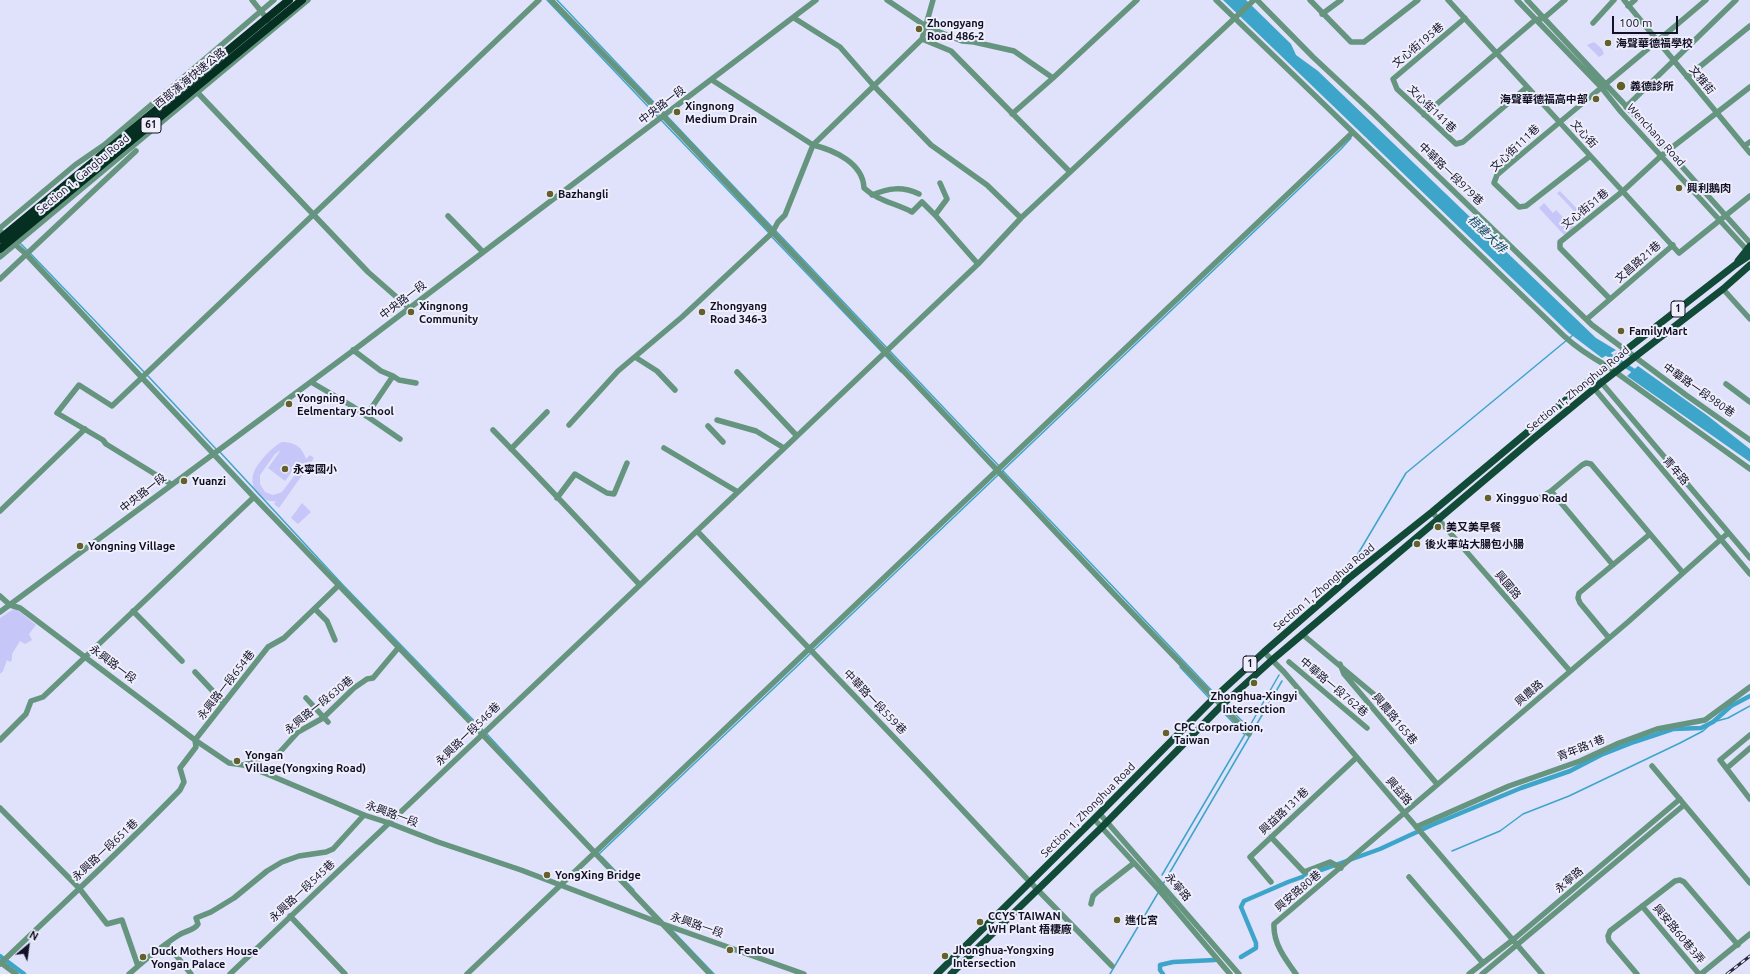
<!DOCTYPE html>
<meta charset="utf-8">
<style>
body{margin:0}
#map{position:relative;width:1750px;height:974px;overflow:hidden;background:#e0e1fa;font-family:Ubuntu,sans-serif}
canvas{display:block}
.north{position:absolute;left:8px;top:926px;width:40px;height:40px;-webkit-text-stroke:3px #efeffc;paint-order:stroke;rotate:29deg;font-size:11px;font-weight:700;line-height:16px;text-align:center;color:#131127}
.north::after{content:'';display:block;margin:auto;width:14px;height:18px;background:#131127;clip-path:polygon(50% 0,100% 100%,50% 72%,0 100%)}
.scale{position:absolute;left:1612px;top:16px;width:66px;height:18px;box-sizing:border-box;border:2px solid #131127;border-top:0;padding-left:5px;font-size:12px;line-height:14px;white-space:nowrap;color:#131127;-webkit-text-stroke:3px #efeffc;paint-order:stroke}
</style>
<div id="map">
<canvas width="1750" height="974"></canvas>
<div class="north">N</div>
<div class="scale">100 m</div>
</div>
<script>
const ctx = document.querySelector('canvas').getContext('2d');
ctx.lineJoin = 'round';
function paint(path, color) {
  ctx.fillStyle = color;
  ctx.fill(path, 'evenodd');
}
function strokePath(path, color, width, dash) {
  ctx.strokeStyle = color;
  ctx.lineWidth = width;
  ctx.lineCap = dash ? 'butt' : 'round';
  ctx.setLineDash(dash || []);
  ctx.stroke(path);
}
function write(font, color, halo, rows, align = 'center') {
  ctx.font = font + ' Ubuntu,"Noto Sans TC",sans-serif';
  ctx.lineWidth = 4;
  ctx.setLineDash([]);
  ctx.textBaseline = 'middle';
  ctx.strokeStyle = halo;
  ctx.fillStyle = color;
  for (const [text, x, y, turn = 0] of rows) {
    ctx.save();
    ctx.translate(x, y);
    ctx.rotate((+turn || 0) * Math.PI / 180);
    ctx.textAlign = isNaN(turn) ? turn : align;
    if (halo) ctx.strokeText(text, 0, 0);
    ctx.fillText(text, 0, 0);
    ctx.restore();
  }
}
paint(new Path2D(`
 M 1594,42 L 1602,49 L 1604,54 L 1599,57 L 1587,45 Z
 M 1560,191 L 1585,217 L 1582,220 L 1576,215 L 1573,217 L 1571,214 L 1574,211 L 1557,193 Z
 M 1544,203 L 1553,213 L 1556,210 L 1565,219 L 1568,216 L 1571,220 L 1571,222 L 1575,226 L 1565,236 L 1539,208 Z
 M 282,442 C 295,442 302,447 306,459 L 310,455 L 314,458 L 279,508 L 274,504 L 276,501 C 260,503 248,487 254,472 C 258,462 273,446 282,442 ZM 281,450 L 268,468 L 285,481 L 299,462 L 297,472 L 282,492 L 273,495 L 265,492 L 260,484 L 260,475 L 275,454 Z
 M 302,503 L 311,512 L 298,524 L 291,518 Z
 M 15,608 L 36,625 L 29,634 L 32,640 L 25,644 L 20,641 L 12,654 L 12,660 L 10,662 L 7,660 L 3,671 L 0,674 L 0,618 Z`), '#c7c6f8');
paint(new Path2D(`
 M 1223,0 L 1246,0 L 1291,44 L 1296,55 L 1318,71 L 1596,338 L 1616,350 L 1602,358 L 1569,333 Z
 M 1638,366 L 1708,416 L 1750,449 L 1750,462 L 1627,376 Z`), '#3ea5ca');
strokePath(new Path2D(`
 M 547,0 L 658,117
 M 557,0 L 773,228
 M 661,120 L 769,233
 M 776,231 L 999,466
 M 771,236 L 901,372
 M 20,243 L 27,250
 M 30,253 L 145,373
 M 148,376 L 216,449
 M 219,451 L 342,584 L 483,730
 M 1003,471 L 1215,694
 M 1346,574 L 1406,473 L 1573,335
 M 814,650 L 1341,149 L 1351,138
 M 1180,667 L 1210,699
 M 1226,705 L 1249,728
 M 1221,710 L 1245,735
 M 1248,729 L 1279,675
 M 486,733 L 547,799
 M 1452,851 L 1500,831 L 1523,814 L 1569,796 L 1680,743 L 1703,731 L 1713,722 L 1728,718 L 1750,706
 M 599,854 L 811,653
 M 602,857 L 634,890
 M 1162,875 L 1244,736
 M 1163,884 L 1282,681
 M 671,929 L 714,974
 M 1110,974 L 1158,893`), '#3ea5ca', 1.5);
strokePath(new Path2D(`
 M 1603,351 L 1637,373
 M 0,956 L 24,974
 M 1241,957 L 1256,948 L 1256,943 L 1241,907 L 1244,901 L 1288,882 L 1380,849 L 1432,825 L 1521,788 L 1570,771 L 1601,755 L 1634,742 L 1673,729 L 1701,728 L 1713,722 L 1731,706 L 1750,696
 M 1163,974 L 1160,970 L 1160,965 L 1173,962 L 1215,960`), '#3ea5ca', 4.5);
strokePath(new Path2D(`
 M 252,0 L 268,20
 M 551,0 L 663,116 L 1114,594 L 1249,734
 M 887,0 L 927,27 L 962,41 L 974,42 L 1014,51 L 1053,78
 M 1216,0 L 1564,336 C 1577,348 1591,357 1607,366 L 1750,469
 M 1257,0 L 1313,57 L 1373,113 L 1592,325 L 1686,395 L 1750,440
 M 1310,0 L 1351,42 L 1364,42 L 1418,0
 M 1448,0 L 1679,253 L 1750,196
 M 1517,0 L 1601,87 L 1621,112 L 1746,249
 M 1527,0 L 1668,151 L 1750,243
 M 1624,0 L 1750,153
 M 1628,6 L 1635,0
 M 1322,14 L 1341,0
 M 794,18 L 840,47 L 874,86 L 931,145 L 987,185 L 1021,218
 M 1465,18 L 1393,79 L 1397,89 L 1456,144 L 1463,142 L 1527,87
 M 1593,23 L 1614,0
 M 922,39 L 951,51 L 1070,172
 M 1687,77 L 1750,26
 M 712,80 L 813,145 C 834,150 863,163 864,188 C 878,201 895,203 912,212 L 922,202 L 935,215 L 978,264
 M 197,92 L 368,272 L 409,308
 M 1626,107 L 1736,0
 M 1012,114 L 1053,78 L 1137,0
 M 1424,115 L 1535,20 L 1544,18 L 1565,0
 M 1744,146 L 1750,142
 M 1590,156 L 1526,206 L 1519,207 L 1494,183 L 1497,175 C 1566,116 1637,59 1706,0
 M 872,195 C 889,188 902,186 919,194
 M 935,215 L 947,199 L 940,183
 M 448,216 L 483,252
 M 0,228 L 75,165 L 104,145 L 274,0
 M 0,231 L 26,254 L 254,497 L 482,734 L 710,974
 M 0,257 L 308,0
 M 0,279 L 136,151
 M 1723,289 L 1750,319
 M 1610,299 L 1560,248 L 1560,242 L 1623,191 L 1661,156 L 1750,87
 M 1587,319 L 1673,245
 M 353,350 L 381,371 L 393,376 L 366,416
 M 635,357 L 657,371 L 675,390
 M 737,372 L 797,436
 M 1595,375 L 1750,558
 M 393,376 L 399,380 L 416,383
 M 1588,381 L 1750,574
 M 311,382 L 352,406 L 400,439
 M 1726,384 L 1750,402
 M 717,420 L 756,431 L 784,448
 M 569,425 L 618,371 L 682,317 L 772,233 L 778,222 L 785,215 L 813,145 L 922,39 L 933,0
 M 708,426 L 723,442
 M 493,430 C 543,481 591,533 639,584
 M 664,448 L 738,492
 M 511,449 L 547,412
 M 171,484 L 106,444 L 103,440 L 57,413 L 79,385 L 112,406 L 539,0
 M 1551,491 L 1613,565
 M 557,498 L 575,474 L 607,493 L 614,494 L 627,463
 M 1536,500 L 1551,491 L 1582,465 L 1586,463 L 1591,464 L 1683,573
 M 0,511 L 85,429
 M 1432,512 L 1570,671
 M 697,531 L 927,772 L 1030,882 L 1112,966
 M 0,596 L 10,605 L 20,608 L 195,740 L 229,763 L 243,765 L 267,774 L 364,815 L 389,823 L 438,842 L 521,870 L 660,923 L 804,974
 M 316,610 L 327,621 L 335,640
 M 133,611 L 182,661
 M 0,612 L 358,347 L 816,0
 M 1302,634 L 1389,707
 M 1609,638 L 1580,603 L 1578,598 L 1579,593 L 1650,534
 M 1264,652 L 1284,672 L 1542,974
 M 1289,662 L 1367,728
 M 1340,664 L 1344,674 L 1437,784
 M 195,672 L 224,703
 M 306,698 L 328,722
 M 1750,735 L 1720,760 L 1750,799
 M 0,740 L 26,714 L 31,701 L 43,697 L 254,497
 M 195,740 L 268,647 L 284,638 L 339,585
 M 243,765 L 279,753 L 298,732 L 323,718 L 354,688 L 367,679 L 373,678 L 399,647
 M 1652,766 L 1750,883
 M 1727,768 L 1750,748
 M 0,808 L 79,888 L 107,924 L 122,920 L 138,966
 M 1100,814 L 1239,974
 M 1094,819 L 1158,889 L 1230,974
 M 1416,827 L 1509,786 L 1580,761 L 1619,743 L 1657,729 L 1705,720 L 1750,687
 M 1271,837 L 1304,872 L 1330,862 L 1341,868
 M 1409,877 L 1483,963
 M 1271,882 L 1250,857 L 1356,758
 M 1091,904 L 1093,896 L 1097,892 L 1134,863
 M 1642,906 L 1699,974
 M 290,916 L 345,974
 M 167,944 L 191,974
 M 0,962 L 16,974
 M 0,964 C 60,906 122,850 180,790 L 184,782 L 180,768 L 196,747 L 195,740
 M 129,974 C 145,960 161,946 179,935 C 185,931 195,930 198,924 L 196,918 L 211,912 L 234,898 L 267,871 L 282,862 L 299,856 L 326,852 L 333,849 L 364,815
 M 230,974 L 797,436 L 978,264 L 1021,218 L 1254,0
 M 467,974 L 1352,133
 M 1296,974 C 1285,959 1273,943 1274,924 L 1628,622 L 1728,533
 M 1469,974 L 1514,939 L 1680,799
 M 1482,974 L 1684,805
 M 1637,974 L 1609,941 L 1608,936 L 1610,931 L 1675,881 L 1680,880 L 1684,882 L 1738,945
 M 1701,974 L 1750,934`), '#65947f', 5.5);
strokePath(new Path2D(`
 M 1738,261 L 1750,246
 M 937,974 L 1094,819 L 1214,698 L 1264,652 L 1349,578 L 1432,512 L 1622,353 L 1735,265 L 1750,255
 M 951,974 L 1102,827 L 1221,706 L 1272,660 L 1533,439 L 1601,383 L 1723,289 L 1750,265`), '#114b37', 7);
const rail = new Path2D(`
 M 1727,974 L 1750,956`);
strokePath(rail, '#2c2a41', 3);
strokePath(rail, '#efeffc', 1.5, [4.5]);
strokePath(new Path2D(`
 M 0,239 L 289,0
 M 0,249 L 302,0`), '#042f21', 8);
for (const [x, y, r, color] of [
 [919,29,4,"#63602c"],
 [1608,43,4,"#63602c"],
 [1621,86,5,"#63602c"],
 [1596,99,4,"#63602c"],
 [677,112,4,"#63602c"],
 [1679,188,4,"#63602c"],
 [550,194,4,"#63602c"],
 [411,312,4,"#63602c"],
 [702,312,4,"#63602c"],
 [1621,331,4,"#63602c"],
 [289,404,4,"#63602c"],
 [285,469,4,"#63602c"],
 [184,481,4,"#63602c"],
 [1488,498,4,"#63602c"],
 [1438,527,4,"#63602c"],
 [1417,544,4,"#63602c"],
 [80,546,4,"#63602c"],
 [1254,683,4,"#63602c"],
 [1166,733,4,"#63602c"],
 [237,761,4,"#63602c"],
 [547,875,4,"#63602c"],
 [1117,920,4,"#63602c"],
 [980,922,4,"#63602c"],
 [730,950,4,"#63602c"],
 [945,956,4,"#63602c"],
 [143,957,4,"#63602c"]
]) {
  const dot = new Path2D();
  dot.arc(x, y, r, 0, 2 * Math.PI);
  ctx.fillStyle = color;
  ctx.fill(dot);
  strokePath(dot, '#efeffc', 1.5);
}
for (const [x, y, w] of [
 [151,125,20],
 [1678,309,14],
 [1250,664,14]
]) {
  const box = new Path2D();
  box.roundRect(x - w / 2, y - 8, w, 16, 3);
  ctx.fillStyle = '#efeffc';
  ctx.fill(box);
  strokePath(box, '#131127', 1);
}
write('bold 10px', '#131127', null, [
 ["61",151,125],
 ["1",1678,309],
 ["1",1250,664]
]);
write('bold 11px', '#131127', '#efeffc', [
 ["Zhongyang",927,23],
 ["Road 486-2",927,36],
 ["海聲華德福學校",1616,43],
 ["義德診所",1630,86],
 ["海聲華德福高中部",1588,99,"right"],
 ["Xingnong",685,106],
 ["Medium Drain",685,119],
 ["興利鵝肉",1687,188],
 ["Bazhangli",558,194],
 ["Xingnong",419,306],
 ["Community",419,319],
 ["Zhongyang",710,306],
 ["Road 346-3",710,319],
 ["FamilyMart",1629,331],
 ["Yongning",297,398],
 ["Eelmentary School",297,411],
 ["永寧國小",293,469],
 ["Yuanzi",192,481],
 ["Xingguo Road",1496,498],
 ["美又美早餐",1446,527],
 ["後火車站大腸包小腸",1425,544],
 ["Yongning Village",88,546],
 ["Zhonghua-Xingyi",1254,696,"center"],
 ["Intersection",1254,709,"center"],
 ["CPC Corporation,",1174,727],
 ["Taiwan",1174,740],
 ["Yongan",245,755],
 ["Village(Yongxing Road)",245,768],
 ["YongXing Bridge",555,875],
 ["CCYS TAIWAN",988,916],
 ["WH Plant 梧棲廠",988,929],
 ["進化宮",1125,920],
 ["Fentou",738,950],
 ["Jhonghua-Yongxing",953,950],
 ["Intersection",953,963],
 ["Duck Mothers House",151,951],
 ["Yongan Palace",151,964]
], 'left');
write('11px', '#131127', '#efeffc', [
 ["文心街195巷",1418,45,-40],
 ["西部濱海快速公路",190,78,-39],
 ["文雅街",1702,80,51],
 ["中央路一段",662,105,-37],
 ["文心街141巷",1432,109,44],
 ["文心街",1584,134,48],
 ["Wenchang Road",1656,135,48],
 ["文心街111巷",1515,148,-43],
 ["Section 1, Gangbu Road",83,174,-40],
 ["中華路一段979巷",1451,174,44],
 ["文心街51巷",1585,209,-39],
 ["文昌路21巷",1638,262,-41],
 ["中央路一段",403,300,-37],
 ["Section 1, Zhonghua Road",1578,389,-39],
 ["中華路一段980巷",1699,390,35],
 ["青年路",1676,471,50],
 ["中央路一段",143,493,-38],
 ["興國路",1508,585,50],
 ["Section 1, Zhonghua Road",1324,587,-40],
 ["永興路一段",113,664,37],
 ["永興路一段654巷",226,685,-52],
 ["中華路一段762巷",1334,687,40],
 ["興農路",1529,693,-41],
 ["中華路一段559巷",875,702,46],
 ["永興路一段630巷",319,705,-39],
 ["興農路165巷",1395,719,50],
 ["永興路一段546巷",468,734,-44],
 ["青年路1巷",1581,748,-22],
 ["興益路",1399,791,49],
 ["Section 1, Zhonghua Road",1088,810,-45],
 ["興益路131巷",1284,811,-43],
 ["永興路一段",392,814,20],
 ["永興路一段651巷",105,850,-43],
 ["永寧路",1569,880,-40],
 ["永寧路",1178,887,49],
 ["永興路一段545巷",302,891,-43],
 ["興安路80巷",1298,891,-40],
 ["永興路一段",697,925,19],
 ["興安路60巷3弄",1679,934,50]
]);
write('italic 12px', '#134d60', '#efeffc', [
 ["梧棲大排",1487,234,44]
]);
</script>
